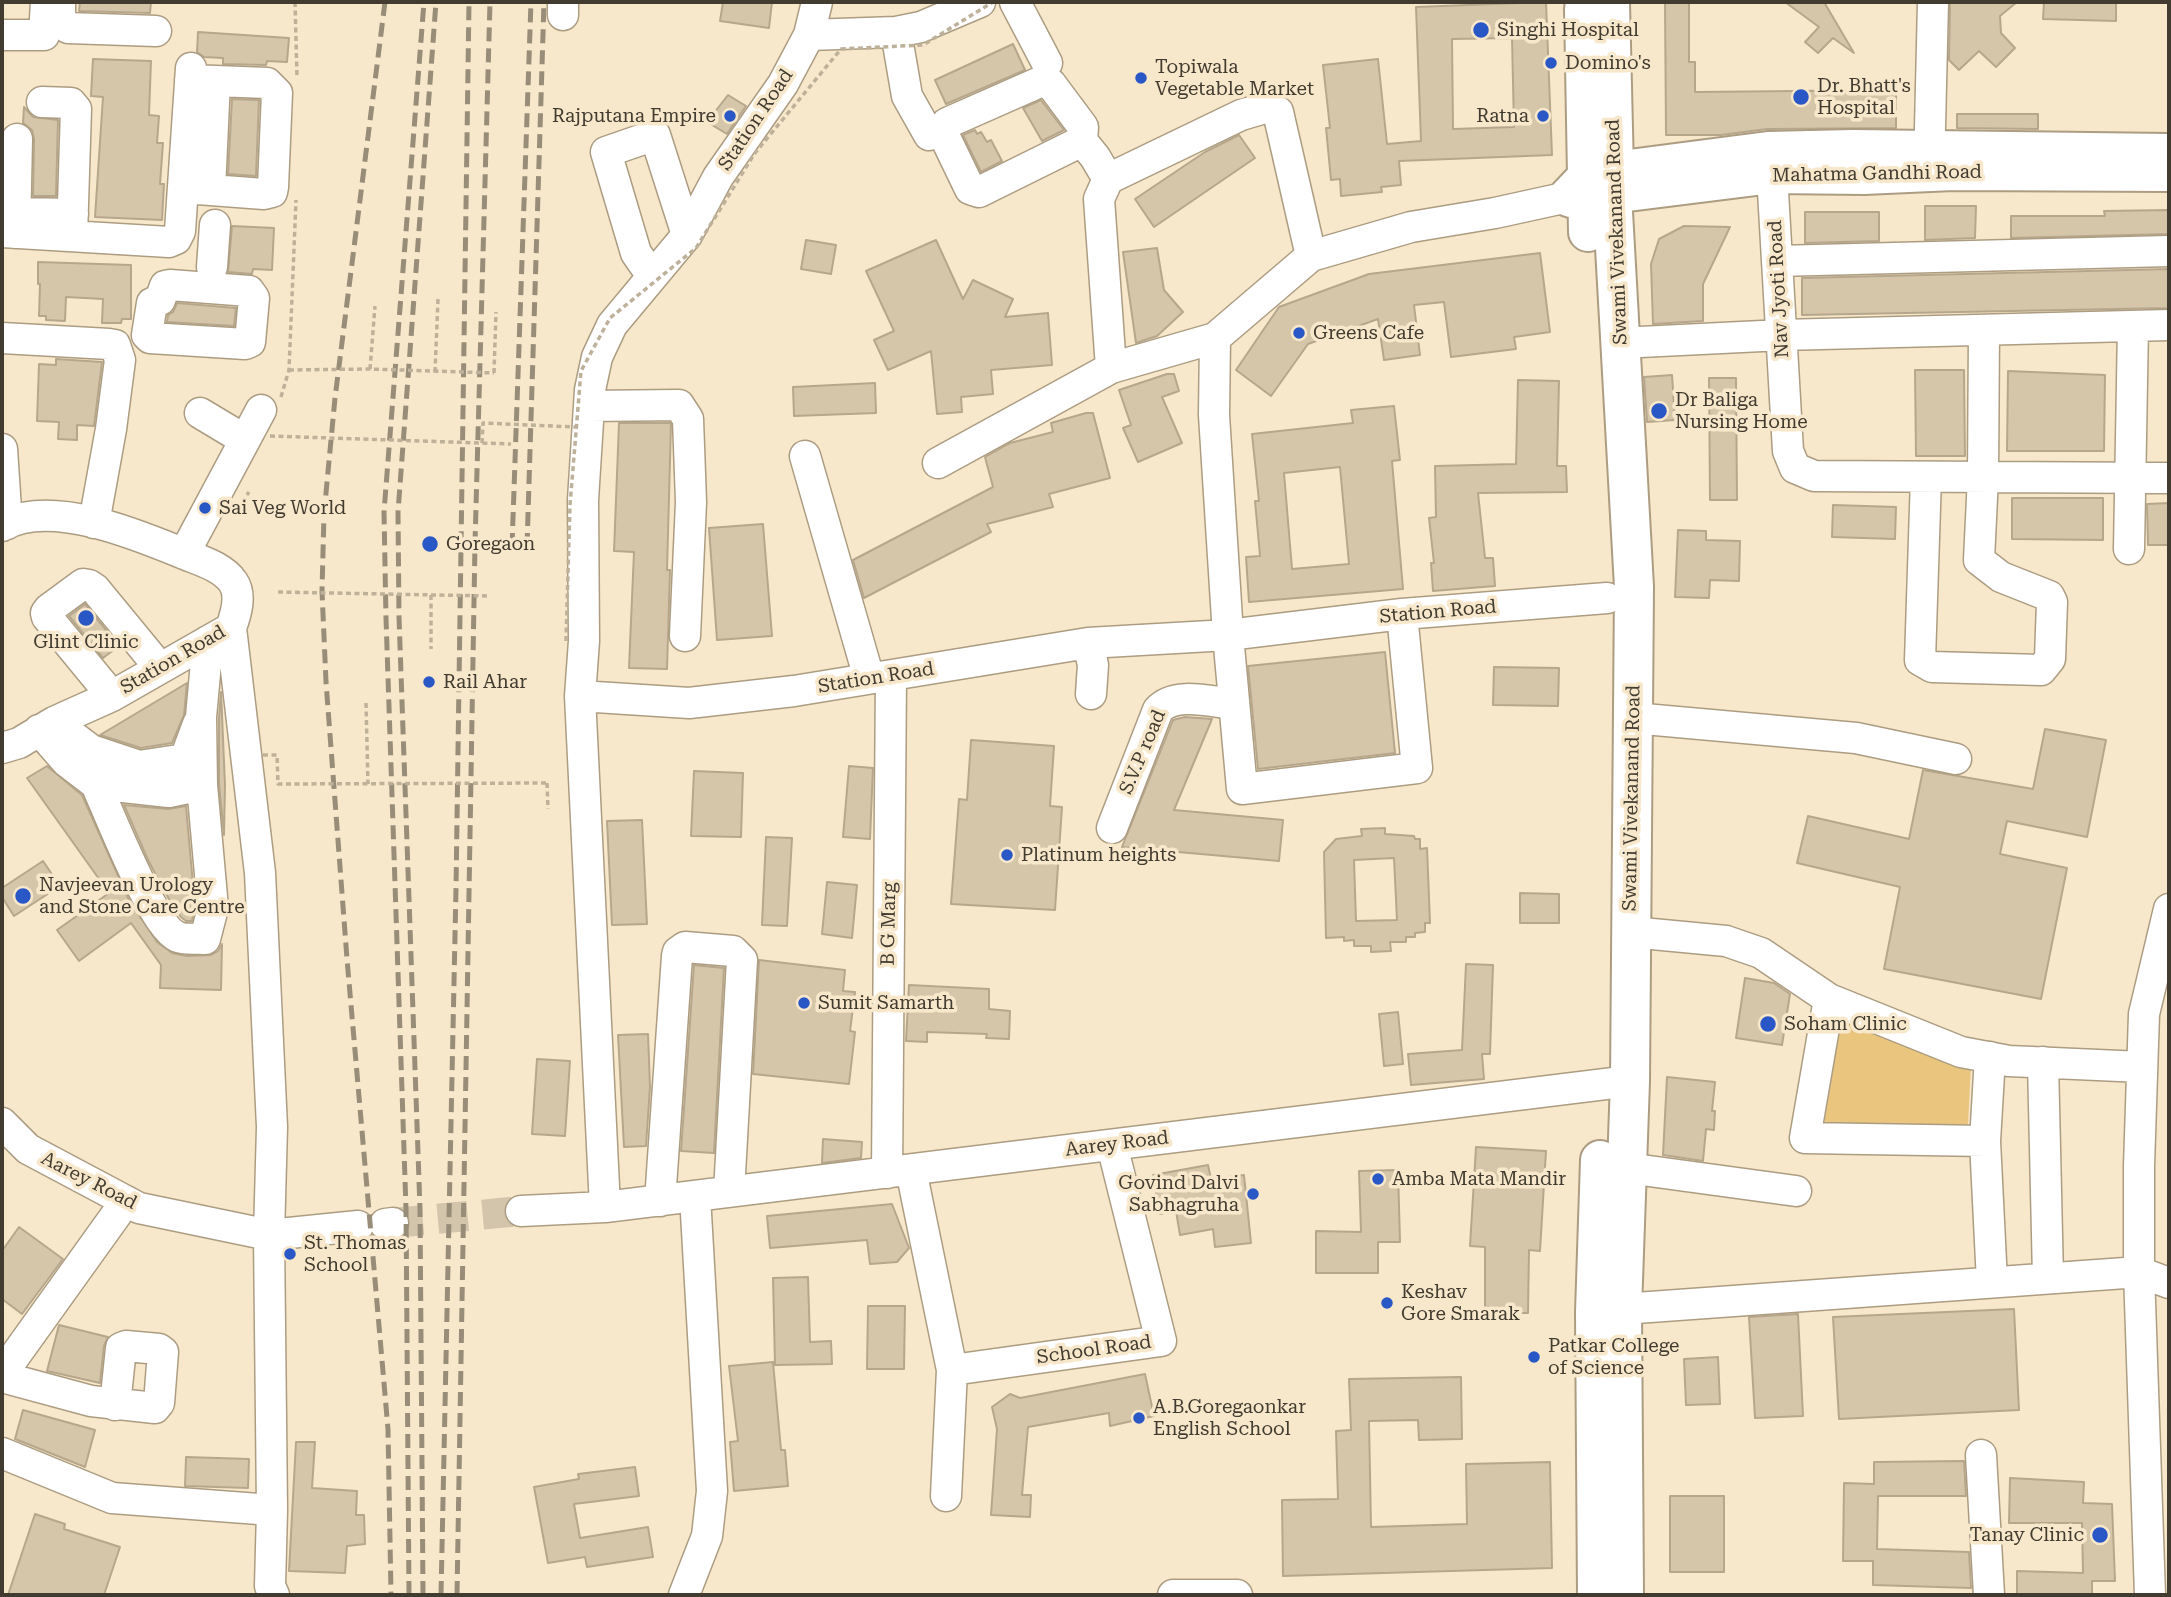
<!DOCTYPE html>
<style>
body{margin:0}
#map{position:relative;width:2171px;height:1597px;overflow:hidden;background:#f8e8cb;font-family:"Roboto Serif",serif}
canvas{display:block}
.frame{position:absolute;inset:0;border:4px solid #413b30;pointer-events:none}
</style>
<div id="map">
<canvas width="2171" height="1597"></canvas>
<div class="frame"></div>
</div>
<script>
const ctx = document.querySelector('canvas').getContext('2d');
ctx.lineJoin = 'round';
function paint(path, color) {
  ctx.fillStyle = color;
  ctx.fill(path, 'evenodd');
}
function strokePath(path, color, width, dash) {
  ctx.strokeStyle = color;
  ctx.lineWidth = width;
  ctx.lineCap = dash ? 'butt' : 'round';
  ctx.setLineDash(dash || []);
  ctx.stroke(path);
}
function write(font, color, halo, rows, align = 'center') {
  ctx.font = font + ' "Roboto Serif",serif';
  ctx.lineWidth = 7;
  ctx.setLineDash([]);
  ctx.textBaseline = 'middle';
  ctx.strokeStyle = halo;
  ctx.fillStyle = color;
  for (const [text, x, y, turn = 0] of rows) {
    ctx.save();
    ctx.translate(x, y);
    ctx.rotate((+turn || 0) * Math.PI / 180);
    ctx.textAlign = isNaN(turn) ? turn : align;
    if (halo) ctx.strokeText(text, 0, 0);
    ctx.fillText(text, 0, 0);
    ctx.restore();
  }
}
paint(new Path2D(`
 M 1838,1019 L 1971,1065 L 1968,1126 L 1824,1126 Z`), '#eac57e');
const building = new Path2D(`
 M 80,2 L 151,2 L 150,13 L 79,11 Z
 M 723,2 L 772,2 L 769,28 L 720,21 Z
 M 1546,2 L 1552,155 L 1399,161 L 1401,185 L 1381,187 L 1382,192 L 1341,196 L 1340,179 L 1331,180 L 1326,128 L 1330,128 L 1323,65 L 1378,59 L 1387,144 L 1421,141 L 1416,7 ZM 1512,38 L 1514,127 L 1453,129 L 1452,39 Z
 M 1665,2 L 1689,2 L 1689,62 L 1695,62 L 1695,92 L 1896,90 L 1896,128 L 1767,129 L 1721,135 L 1666,135 Z
 M 1785,2 L 1824,2 L 1854,53 L 1833,38 L 1818,53 L 1805,42 L 1819,27 Z
 M 1950,2 L 2017,2 L 2000,16 L 2001,33 L 2015,48 L 1996,67 L 1979,51 L 1959,70 L 1949,60 Z
 M 2044,2 L 2116,2 L 2116,21 L 2043,19 Z
 M 198,32 L 289,38 L 287,62 L 267,61 L 266,65 L 223,64 L 223,58 L 204,57 L 197,52 Z
 M 1013,44 L 1025,70 L 946,104 L 935,80 Z
 M 93,59 L 151,61 L 149,115 L 159,116 L 157,143 L 163,143 L 160,184 L 164,184 L 162,220 L 95,217 L 103,97 L 91,96 Z
 M 728,95 L 746,106 L 727,134 L 707,122 Z
 M 232,99 L 259,100 L 256,176 L 228,174 Z
 M 1041,100 L 1064,130 L 1042,141 L 1023,108 Z
 M 24,107 L 33,117 L 58,120 L 56,196 L 33,196 L 34,139 L 32,130 L 23,123 Z
 M 1957,114 L 2038,114 L 2038,129 L 1957,128 Z
 M 975,130 L 977,134 L 981,132 L 987,142 L 991,140 L 1002,161 L 981,172 L 963,135 Z
 M 1239,135 L 1255,158 L 1154,227 L 1135,199 L 1205,152 Z
 M 1925,206 L 1976,206 L 1975,238 L 1925,240 Z
 M 2169,210 L 2169,234 L 2011,238 L 2011,216 L 2105,216 L 2104,211 Z
 M 1805,212 L 1879,212 L 1879,241 L 1805,243 Z
 M 232,226 L 274,228 L 272,270 L 253,269 L 252,274 L 228,272 Z
 M 1684,226 L 1730,227 L 1703,284 L 1703,321 L 1653,324 L 1651,264 L 1659,239 Z
 M 806,240 L 836,245 L 831,274 L 801,269 Z
 M 936,240 L 963,299 L 973,280 L 1013,299 L 1005,317 L 1048,313 L 1052,365 L 991,370 L 993,394 L 961,397 L 962,412 L 937,414 L 931,351 L 888,370 L 874,340 L 894,331 L 866,271 Z
 M 1157,248 L 1164,290 L 1183,312 L 1157,336 L 1136,343 L 1123,252 Z
 M 1540,253 L 1550,332 L 1514,337 L 1516,349 L 1451,357 L 1444,302 L 1414,305 L 1420,355 L 1384,360 L 1378,319 L 1308,344 L 1271,396 L 1236,370 L 1279,307 L 1369,274 Z
 M 38,262 L 131,265 L 131,319 L 122,319 L 121,323 L 102,323 L 103,299 L 66,297 L 65,321 L 46,320 L 46,316 L 39,316 L 40,284 L 38,284 Z
 M 2169,269 L 2169,308 L 1802,315 L 1802,278 Z
 M 177,303 L 236,308 L 234,326 L 167,322 L 168,315 L 173,312 Z
 M 56,359 L 102,362 L 94,426 L 77,425 L 77,440 L 58,439 L 59,422 L 37,421 L 39,364 L 56,365 Z
 M 1915,370 L 1964,370 L 1965,456 L 1916,456 Z
 M 2008,371 L 2105,375 L 2104,451 L 2007,451 Z
 M 1167,374 L 1174,374 L 1179,391 L 1162,397 L 1182,443 L 1138,462 L 1123,428 L 1131,425 L 1119,390 Z
 M 1672,375 L 1675,420 L 1647,422 L 1644,377 Z
 M 1709,378 L 1736,378 L 1737,500 L 1710,500 Z
 M 1518,380 L 1559,381 L 1557,466 L 1566,466 L 1567,492 L 1478,493 L 1485,558 L 1493,558 L 1495,586 L 1433,591 L 1431,563 L 1434,563 L 1429,518 L 1436,517 L 1435,466 L 1516,464 Z
 M 875,383 L 876,413 L 794,416 L 793,387 Z
 M 1394,406 L 1400,460 L 1392,461 L 1403,589 L 1249,602 L 1246,557 L 1260,556 L 1255,501 L 1259,501 L 1252,434 L 1353,423 L 1351,410 ZM 1340,467 L 1349,564 L 1292,569 L 1284,473 Z
 M 1086,413 L 1093,413 L 1110,478 L 1049,494 L 1053,507 L 987,524 L 991,532 L 864,598 L 853,560 L 993,487 L 985,457 L 1010,443 L 1053,432 L 1051,423 Z
 M 619,423 L 670,423 L 671,424 L 667,570 L 670,570 L 667,669 L 629,668 L 634,552 L 614,551 Z
 M 2012,498 L 2103,498 L 2103,540 L 2012,539 Z
 M 2169,503 L 2169,545 L 2148,545 L 2147,504 Z
 M 1833,505 L 1896,507 L 1895,539 L 1832,537 Z
 M 763,524 L 772,636 L 717,640 L 709,528 Z
 M 1678,530 L 1706,531 L 1706,540 L 1740,541 L 1739,581 L 1710,580 L 1709,598 L 1675,597 Z
 M 85,604 L 119,646 L 103,658 L 69,616 Z
 M 1385,652 L 1395,753 L 1258,769 L 1248,666 Z
 M 1494,667 L 1559,668 L 1558,706 L 1493,705 Z
 M 187,683 L 184,715 L 172,743 L 141,748 L 100,735 Z
 M 221,692 L 225,785 L 224,835 L 219,784 L 219,718 Z
 M 1185,717 L 1212,719 L 1174,810 L 1283,820 L 1279,861 L 1122,847 L 1173,720 Z
 M 2045,729 L 2106,740 L 2087,837 L 2007,821 L 2000,854 L 2067,868 L 2041,999 L 1884,969 L 1900,887 L 1797,863 L 1808,816 L 1909,839 L 1923,770 L 2033,789 Z
 M 971,740 L 1054,746 L 1050,806 L 1062,807 L 1055,910 L 951,904 L 959,799 L 967,800 Z
 M 47,766 L 82,795 L 129,900 L 157,942 L 172,953 L 187,956 L 211,955 L 218,951 L 222,944 L 221,990 L 160,988 L 161,965 L 131,923 L 79,961 L 57,930 L 109,893 L 27,778 Z
 M 849,766 L 873,768 L 870,839 L 843,837 Z
 M 694,771 L 743,773 L 741,837 L 691,836 Z
 M 124,805 L 168,809 L 186,806 L 195,907 L 192,921 L 186,921 L 181,917 L 171,903 L 148,860 Z
 M 642,820 L 647,924 L 612,925 L 607,821 Z
 M 1385,828 L 1385,834 L 1414,836 L 1415,839 L 1420,839 L 1420,849 L 1427,848 L 1430,923 L 1425,923 L 1425,932 L 1415,933 L 1415,937 L 1406,937 L 1406,942 L 1390,942 L 1391,951 L 1371,952 L 1371,946 L 1354,946 L 1354,940 L 1344,941 L 1344,937 L 1326,938 L 1324,852 L 1336,839 L 1362,836 L 1361,829 ZM 1394,858 L 1397,920 L 1356,921 L 1354,860 Z
 M 766,837 L 792,838 L 787,926 L 762,925 Z
 M 43,861 L 60,886 L 14,916 L 2,897 L 2,888 Z
 M 827,882 L 857,885 L 852,938 L 822,934 Z
 M 1520,893 L 1559,894 L 1559,923 L 1520,923 Z
 M 759,960 L 845,970 L 843,991 L 855,992 L 850,1031 L 855,1032 L 849,1084 L 753,1074 Z
 M 1466,964 L 1493,965 L 1490,1054 L 1482,1054 L 1484,1079 L 1411,1085 L 1408,1054 L 1462,1050 Z
 M 694,965 L 724,968 L 714,1153 L 681,1151 Z
 M 1745,978 L 1774,983 L 1790,994 L 1782,1045 L 1736,1038 Z
 M 909,985 L 989,989 L 989,1009 L 1010,1011 L 1009,1039 L 986,1038 L 987,1034 L 927,1032 L 927,1042 L 906,1041 Z
 M 1398,1012 L 1403,1064 L 1384,1066 L 1379,1014 Z
 M 648,1034 L 650,1087 L 646,1146 L 624,1147 L 618,1035 Z
 M 537,1059 L 570,1061 L 565,1136 L 532,1134 Z
 M 1667,1077 L 1715,1082 L 1712,1111 L 1715,1111 L 1714,1130 L 1706,1129 L 1703,1161 L 1663,1155 Z
 M 823,1139 L 862,1142 L 861,1158 L 822,1163 Z
 M 1476,1147 L 1546,1151 L 1540,1251 L 1529,1250 L 1528,1313 L 1485,1313 L 1485,1247 L 1470,1246 Z
 M 1208,1165 L 1211,1179 L 1244,1175 L 1251,1243 L 1215,1247 L 1213,1229 L 1180,1235 L 1176,1211 L 1160,1214 L 1153,1175 Z
 M 1398,1170 L 1400,1242 L 1378,1242 L 1378,1273 L 1316,1273 L 1316,1231 L 1361,1232 L 1359,1171 Z
 M 892,1204 L 909,1248 L 897,1262 L 870,1264 L 867,1240 L 770,1248 L 767,1216 Z
 M 19,1227 L 63,1259 L 22,1314 L 2,1299 L 2,1251 Z
 M 808,1277 L 810,1342 L 831,1341 L 832,1364 L 775,1365 L 773,1278 Z
 M 868,1306 L 905,1306 L 904,1369 L 867,1369 Z
 M 2014,1309 L 2019,1410 L 1839,1419 L 1833,1317 Z
 M 1798,1314 L 1803,1416 L 1755,1418 L 1749,1317 Z
 M 59,1325 L 108,1337 L 104,1346 L 100,1383 L 47,1371 Z
 M 1718,1357 L 1720,1404 L 1686,1405 L 1684,1359 Z
 M 773,1362 L 781,1450 L 785,1450 L 788,1486 L 734,1491 L 730,1442 L 738,1441 L 729,1366 Z
 M 1145,1374 L 1154,1416 L 1110,1426 L 1109,1413 L 1028,1427 L 1022,1495 L 1031,1495 L 1030,1517 L 991,1515 L 997,1429 L 992,1407 L 1010,1394 L 1020,1398 Z
 M 1461,1377 L 1462,1439 L 1419,1440 L 1418,1420 L 1369,1421 L 1371,1527 L 1467,1524 L 1466,1464 L 1550,1462 L 1552,1568 L 1283,1576 L 1282,1500 L 1338,1499 L 1336,1431 L 1351,1430 L 1349,1379 Z
 M 23,1410 L 95,1430 L 85,1467 L 15,1439 Z
 M 296,1442 L 315,1442 L 312,1488 L 357,1491 L 356,1515 L 364,1515 L 365,1544 L 347,1546 L 345,1573 L 289,1571 Z
 M 186,1457 L 249,1459 L 248,1488 L 185,1486 Z
 M 1964,1461 L 1966,1496 L 1878,1496 L 1877,1549 L 1969,1552 L 1971,1588 L 1873,1585 L 1873,1561 L 1843,1561 L 1844,1483 L 1874,1484 L 1874,1462 Z
 M 635,1467 L 639,1496 L 574,1504 L 580,1538 L 648,1527 L 653,1557 L 587,1567 L 585,1557 L 548,1563 L 534,1487 L 579,1479 L 578,1474 Z
 M 2010,1478 L 2084,1482 L 2083,1503 L 2112,1504 L 2115,1581 L 2092,1581 L 2092,1595 L 2017,1595 L 2017,1571 L 2083,1573 L 2082,1523 L 2009,1523 Z
 M 1670,1496 L 1724,1496 L 1724,1572 L 1670,1572 Z
 M 35,1514 L 65,1524 L 64,1529 L 120,1547 L 104,1595 L 8,1595 Z`);
paint(building, '#d5c6aa');
strokePath(building, '#b6a78c', 2);
strokePath(new Path2D(`
 M 393,1223 L 521,1211`), '#d3c5ac', 30, [30, 15]);
const minor = new Path2D(`
 M 60,2 L 60,18 L 68,28 L 156,31
 M 563,2 L 563,15
 M 1015,2 L 1047,63
 M 896,32 L 907,96 L 929,135
 M 2,35 L 44,35 L 46,2
 M 809,35 L 896,32 L 921,27 L 980,2
 M 42,102 L 71,103 L 76,109 L 72,236
 M 1082,141 L 1083,127 L 1051,84 L 1040,82 L 947,123 L 942,131 L 970,189 L 979,192 L 1082,141 L 1095,157 L 1108,179
 M 1768,154 L 1772,174 L 1788,451 L 1795,468 L 1814,476 L 2169,478
 M 1929,169 L 1933,2
 M 184,188 L 264,194 L 272,192 L 273,187 L 277,93 L 267,83 L 190,80
 M 210,190 L 215,81
 M 16,213 L 73,214
 M 2,232 L 169,242 L 176,239 L 180,231 L 191,68
 M 15,233 L 17,139
 M 1777,261 L 2169,251
 M 212,267 L 215,225
 M 652,276 L 636,253 L 606,152 L 655,135 L 687,235
 M 170,285 L 249,291 L 254,298 L 250,342 L 245,344 L 150,338 L 147,335 L 152,303 L 160,300 L 165,286 Z
 M 2,338 L 109,344 L 115,345 L 120,360 L 111,429 L 94,523
 M 1620,343 L 1782,335 L 2169,325
 M 1111,368 L 1099,199 L 1108,179 L 1241,115 L 1268,107 L 1278,112 L 1311,256
 M 589,406 L 679,405 L 688,419 L 691,502 L 685,636
 M 200,413 L 245,440
 M 2,449 L 7,524
 M 805,456 L 869,678
 M 938,463 L 1111,368 L 1215,338
 M 1926,477 L 1920,660 L 1932,667 L 2041,670 L 2050,659 L 2052,602 L 2049,596 L 2001,577 L 1979,560 L 1983,477 L 1984,330
 M 2,526 C 49,498 136,534 182,553 C 198,560 222,566 233,582 C 242,595 236,614 231,628 L 112,696 L 54,722 L 19,743 L 2,748
 M 2129,549 L 2133,326
 M 184,554 L 261,410
 M 1402,614 L 1417,768 L 1242,789 L 1228,635 L 1214,415 L 1215,338 L 1311,256 L 1411,227 L 1495,213 L 1568,197
 M 231,628 L 260,873 L 272,1127 L 269,1235 L 272,1510 L 270,1586 L 274,1595
 M 1088,643 L 1093,665 L 1091,694
 M 112,696 L 47,617 L 46,613 L 49,609 L 83,584 L 89,585 L 95,589 L 160,668
 M 580,696 L 689,703 L 794,691 L 1088,643 L 1228,635 L 1402,614 L 1607,598
 M 1633,718 L 1856,738 L 1956,759
 M 54,722 L 91,750 L 139,766 L 185,759 L 198,724
 M 39,730 L 66,761 L 96,784 L 169,792 L 202,785 L 201,717 L 208,641
 M 96,784 C 109,813 153,927 178,937 C 185,940 197,938 205,939 L 213,908 L 202,785
 M 1112,828 L 1158,710 C 1175,691 1211,702 1234,704
 M 1631,932 L 1726,941 L 1761,953 L 1829,999 L 1805,1138 L 1985,1141
 M 1829,999 L 1961,1052 L 2009,1061 L 2142,1067
 M 1990,1057 L 1985,1141 L 1992,1282
 M 2043,1062 L 2048,1278
 M 2,1123 L 28,1149 L 139,1208 L 269,1235 L 358,1226
 M 1627,1168 L 1796,1191
 M 911,1170 L 952,1370 L 946,1496
 M 887,1173 L 891,676
 M 660,1201 L 677,956 L 678,952 L 685,947 L 733,951 L 742,960 L 729,1192
 M 605,1207 L 580,696 L 584,641 L 583,500 L 590,390 L 597,357 L 612,325 L 687,235 L 718,177 L 783,84 L 809,35 L 817,2
 M 521,1211 L 605,1207 L 1630,1081
 M 385,1224 L 393,1223
 M 1622,1309 L 2139,1272 L 2169,1283
 M 952,1370 L 1161,1341 L 1112,1145
 M 2,1374 L 126,1201
 M 2,1377 L 91,1401 L 155,1408 L 159,1403 L 163,1352 L 159,1349 L 126,1346 L 121,1348 L 115,1405
 M 2,1453 L 112,1498 L 272,1510
 M 1981,1455 L 1989,1595
 M 684,1595 L 707,1536 L 712,1491 L 695,1196
 M 1173,1595 L 1237,1595
 M 2150,1595 L 2139,1272 L 2139,1166 L 2144,1014 L 2169,909`);
const major = new Path2D(`
 M 1610,2 L 1614,171 L 1612,194 L 1634,587 L 1630,1081 L 1622,1309 L 1624,1595
 M 1584,9 L 1588,232
 M 2169,153 L 1853,149 L 1768,151 L 1614,171 L 1586,178 L 1568,197 L 1587,203 L 1612,194 L 1772,174 L 1864,175 L 1953,171 L 2169,172
 M 1597,1595 L 1595,1312 L 1600,1160`);
strokePath(minor, '#ac9d82', 33);
strokePath(major, '#ac9d82', 42);
strokePath(new Path2D(`
 M 295,2 L 297,77
 M 370,369 L 375,306
 M 435,372 L 438,299
 M 494,373 L 496,312
 M 281,397 L 289,370 L 296,200
 M 242,502 L 249,492
 M 431,595 L 431,649
 M 366,703 L 368,784
 M 547,783 L 548,809`), '#beb19a', 3.5, [5, 3.5]);
strokePath(minor, '#fff', 30);
strokePath(major, '#fff', 38);
strokePath(new Path2D(`
 M 385,2 L 335,398 L 324,514 L 322,591 L 326,682 L 347,959 L 388,1429 L 391,1595
 M 512,547 L 531,2
 M 527,547 L 544,2
 M 409,1595 L 406,1209 L 386,618 L 384,512 L 424,2
 M 423,1595 L 420,1209 L 399,617 L 398,512 L 436,2
 M 441,1595 L 456,888 L 469,2
 M 457,1595 L 475,543 L 490,2`), '#978d79', 5, [14, 7]);
strokePath(new Path2D(`
 M 289,370 L 370,369 L 494,373
 M 270,436 L 511,444
 M 482,443 L 483,423 L 575,427
 M 278,592 L 490,596
 M 566,641 L 570,505 L 581,371 L 610,318 L 696,248 L 755,153 L 841,49 L 923,45 L 993,2
 M 263,755 L 277,755 L 278,784 L 548,783`), '#beb19a', 3.5, [5, 3.5]);
for (const [x, y, r, color] of [
 [1481,30,9,"#2957c5"],
 [1551,63,7,"#2957c5"],
 [1141,78,7,"#2957c5"],
 [1801,97,9,"#2957c5"],
 [730,116,7,"#2957c5"],
 [1543,116,7,"#2957c5"],
 [1299,333,7,"#2957c5"],
 [1659,411,9,"#2957c5"],
 [205,508,7,"#2957c5"],
 [430,544,9,"#2957c5"],
 [86,618,9,"#2957c5"],
 [429,682,7,"#2957c5"],
 [1007,855,7,"#2957c5"],
 [23,896,9,"#2957c5"],
 [804,1003,7,"#2957c5"],
 [1768,1024,9,"#2957c5"],
 [1378,1179,7,"#2957c5"],
 [1253,1194,7,"#2957c5"],
 [290,1254,7,"#2957c5"],
 [1387,1303,7,"#2957c5"],
 [1534,1357,7,"#2957c5"],
 [1139,1418,7,"#2957c5"],
 [2100,1535,9,"#2957c5"]
]) {
  const dot = new Path2D();
  dot.arc(x, y, r, 0, 2 * Math.PI);
  ctx.fillStyle = color;
  ctx.fill(dot);
  strokePath(dot, '#f8e8cb', 2.5);
}
write('19px', '#413b30', '#f8e8cb', [
 ["Singhi Hospital",1497,30],
 ["Domino's",1565,63],
 ["Topiwala",1155,67],
 ["Vegetable Market",1155,89],
 ["Dr. Bhatt's",1817,86],
 ["Hospital",1817,108],
 ["Rajputana Empire",716,116,"right"],
 ["Ratna",1529,116,"right"],
 ["Greens Cafe",1313,333],
 ["Dr Baliga",1675,400],
 ["Nursing Home",1675,422],
 ["Sai Veg World",219,508],
 ["Goregaon",446,544],
 ["Glint Clinic",86,642,"center"],
 ["Rail Ahar",443,682],
 ["Platinum heights",1021,855],
 ["Navjeevan Urology",39,885],
 ["and Stone Care Centre",39,907],
 ["Sumit Samarth",818,1003],
 ["Soham Clinic",1784,1024],
 ["Amba Mata Mandir",1392,1179],
 ["Govind Dalvi",1239,1183,"right"],
 ["Sabhagruha",1239,1205,"right"],
 ["St. Thomas",304,1243],
 ["School",304,1265],
 ["Keshav",1401,1292],
 ["Gore Smarak",1401,1314],
 ["Patkar College",1548,1346],
 ["of Science",1548,1368],
 ["A.B.Goregaonkar",1153,1407],
 ["English School",1153,1429],
 ["Tanay Clinic",2084,1535,"right"]
], 'left');
write('19px', '#413b30', '#f8e8cb', [
 ["Station Road",756,120,-56],
 ["Mahatma Gandhi Road",1877,174,-1],
 ["Swami Vivekanand Road",1617,232,-92],
 ["Nav Jyoti Road",1779,289,-93],
 ["Station Road",1438,612,-5],
 ["Station Road",173,660,-30],
 ["Station Road",876,678,-9],
 ["S.V.P road",1143,752,-67],
 ["Swami Vivekanand Road",1632,798,-89],
 ["B G Marg",889,924,-89],
 ["Aarey Road",1117,1144,-7],
 ["Aarey Road",89,1181,27],
 ["School Road",1094,1350,-8]
]);
</script>
